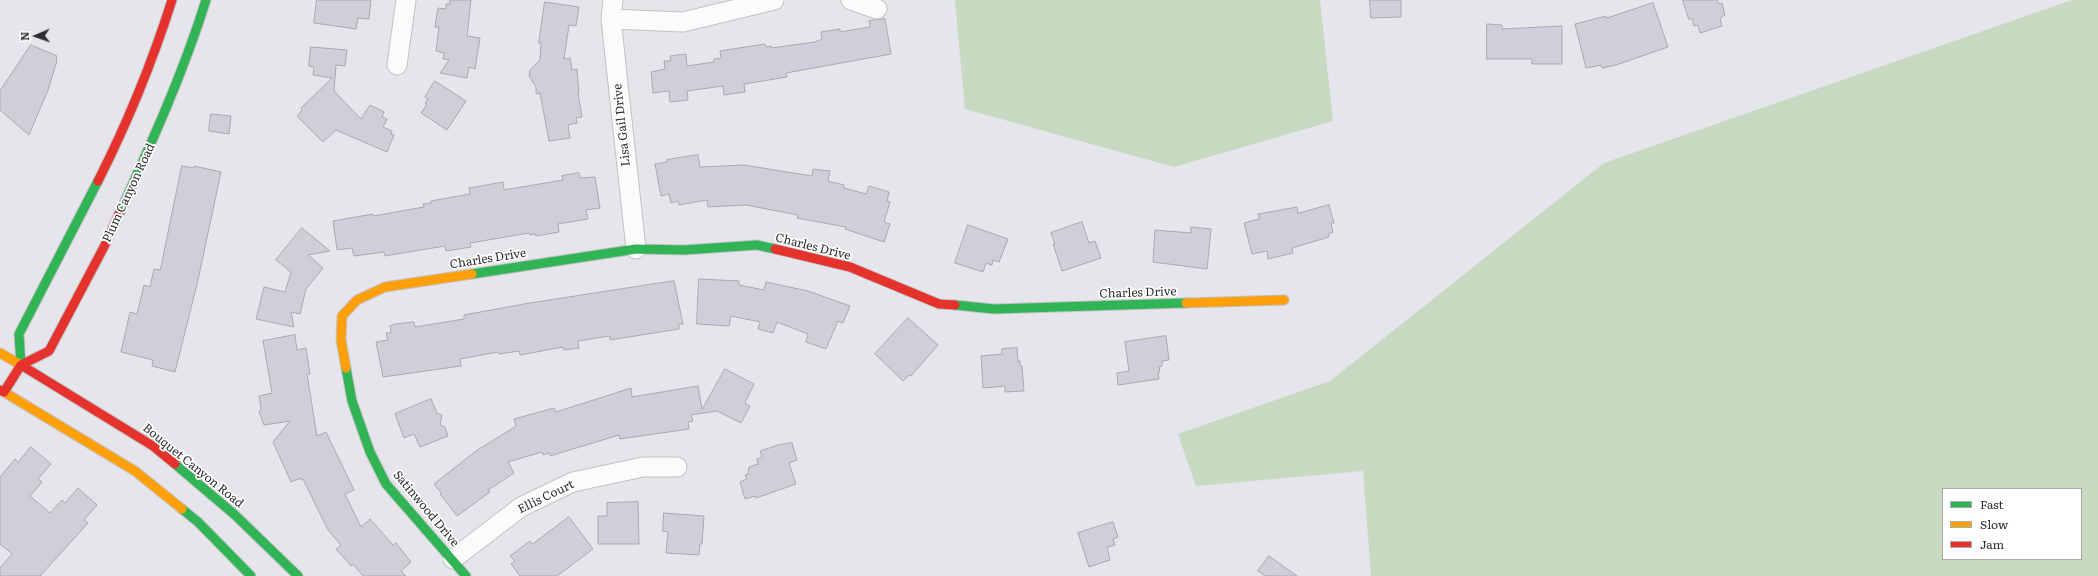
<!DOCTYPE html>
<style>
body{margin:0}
#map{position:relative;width:2098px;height:576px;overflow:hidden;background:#e5e5eb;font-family:Literata,serif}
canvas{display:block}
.legend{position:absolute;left:1942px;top:488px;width:140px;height:72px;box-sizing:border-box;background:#fff;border:1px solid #ababad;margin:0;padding:5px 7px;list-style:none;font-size:12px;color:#2d2e32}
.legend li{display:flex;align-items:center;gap:8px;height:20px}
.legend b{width:20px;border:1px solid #ababad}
.north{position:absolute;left:16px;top:16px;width:40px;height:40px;-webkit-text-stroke:3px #fff;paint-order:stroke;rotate:268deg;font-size:11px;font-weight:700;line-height:16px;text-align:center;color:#2d2e32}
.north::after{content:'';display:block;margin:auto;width:14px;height:18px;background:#2d2e32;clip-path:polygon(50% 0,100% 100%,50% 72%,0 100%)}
</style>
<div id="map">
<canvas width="2098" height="576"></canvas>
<ul class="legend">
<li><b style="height:5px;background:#30b455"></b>Fast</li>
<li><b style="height:5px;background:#ff9f0a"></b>Slow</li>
<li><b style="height:5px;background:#e5322d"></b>Jam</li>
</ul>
<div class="north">N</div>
</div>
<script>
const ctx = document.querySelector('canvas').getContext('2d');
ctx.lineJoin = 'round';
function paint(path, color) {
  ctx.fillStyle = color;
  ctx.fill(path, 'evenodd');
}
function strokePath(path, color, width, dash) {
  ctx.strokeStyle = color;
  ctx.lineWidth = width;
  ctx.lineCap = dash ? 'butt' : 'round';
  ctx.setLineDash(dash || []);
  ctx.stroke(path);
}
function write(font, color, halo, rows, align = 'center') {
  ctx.font = font + ' Literata,serif';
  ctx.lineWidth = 3.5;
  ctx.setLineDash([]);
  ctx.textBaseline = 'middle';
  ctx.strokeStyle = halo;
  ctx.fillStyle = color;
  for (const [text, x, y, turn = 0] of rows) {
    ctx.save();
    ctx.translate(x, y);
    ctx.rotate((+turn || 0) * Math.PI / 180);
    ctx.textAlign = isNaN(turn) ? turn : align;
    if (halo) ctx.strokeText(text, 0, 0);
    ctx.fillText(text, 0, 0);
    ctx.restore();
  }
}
paint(new Path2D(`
 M 955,0 L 1320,0 L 1333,121 L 1174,167 L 965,109 Z
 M 2072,0 L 2098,0 L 2098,576 L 1371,576 L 1363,471 L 1196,486 L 1178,434 L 1330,381 L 1604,163 ZM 1943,489 L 2081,489 L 2081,559 L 1943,559 Z`), '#c7d9c1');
const building = new Path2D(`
 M 317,0 L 371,0 L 369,19 L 358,18 L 356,29 L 314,23 Z
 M 450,0 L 471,0 L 467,36 L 480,38 L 475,69 L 469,67 L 467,78 L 440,73 L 449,60 L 443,59 L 444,53 L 436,51 L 439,27 L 435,27 L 438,8 L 446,9 L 446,4 L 450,4 Z
 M 1370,0 L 1401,0 L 1401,17 L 1371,18 Z
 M 1683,0 L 1717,0 L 1719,4 L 1722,3 L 1725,15 L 1720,18 L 1722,26 L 1700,33 L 1698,25 L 1694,26 L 1692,19 L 1689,19 Z
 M 545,2 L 579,7 L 576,26 L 569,25 L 564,59 L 570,58 L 572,70 L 577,69 L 579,93 L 578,93 L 582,117 L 576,118 L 577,123 L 568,125 L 570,138 L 549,141 L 540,93 L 536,94 L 536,87 L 529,76 L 530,70 L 540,60 L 541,43 L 539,43 Z
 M 1653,3 L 1668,47 L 1616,65 L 1602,68 L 1601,65 L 1586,68 L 1575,24 L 1606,16 L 1606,18 Z
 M 885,19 L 891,54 L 786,73 L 787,77 L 744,84 L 745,92 L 724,95 L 723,86 L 687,91 L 688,100 L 670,102 L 669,91 L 653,93 L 651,72 L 665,69 L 664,61 L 671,61 L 670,56 L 686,54 L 687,66 L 714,62 L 714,59 L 721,58 L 720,51 L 765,44 L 766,47 L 771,46 L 771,48 L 815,42 L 822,39 L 821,32 L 840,29 L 840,32 L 870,27 L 869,21 Z
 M 1487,24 L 1502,25 L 1502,29 L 1562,26 L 1562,64 L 1532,64 L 1532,59 L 1487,59 Z
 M 31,45 L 57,56 L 56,61 L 57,61 L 48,90 L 29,135 L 0,110 L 0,91 Z
 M 311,47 L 347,50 L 345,66 L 336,65 L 334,91 L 361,119 L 370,105 L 384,112 L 382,117 L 387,119 L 383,127 L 392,131 L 391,134 L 394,135 L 387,152 L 336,130 L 323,142 L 297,116 L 302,110 L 301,108 L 332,78 L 313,75 L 314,67 L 309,66 Z
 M 435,81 L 466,101 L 447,130 L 421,113 L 427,104 L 425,103 L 428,99 L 425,97 Z
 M 211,114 L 231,116 L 229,134 L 209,131 Z
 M 698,155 L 700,167 L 744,165 L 812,176 L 813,169 L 830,171 L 828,181 L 844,185 L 844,188 L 866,194 L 869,186 L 889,192 L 887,201 L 890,202 L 884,222 L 890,224 L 884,242 L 845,229 L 846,227 L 797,218 L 798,215 L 746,205 L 708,207 L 707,200 L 679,205 L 678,201 L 671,203 L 669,194 L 661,196 L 655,164 L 667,162 L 667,160 Z
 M 182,166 L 194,168 L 194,166 L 221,172 L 198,280 L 175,372 L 152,366 L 153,360 L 121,352 L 130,312 L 137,314 L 144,285 L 150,287 L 154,269 L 160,270 Z
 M 579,173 L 580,178 L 595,177 L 600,208 L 586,210 L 588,219 L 558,224 L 559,232 L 536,236 L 535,234 L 530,235 L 529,233 L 470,243 L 471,247 L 446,251 L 445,246 L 385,256 L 384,252 L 354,256 L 352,248 L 337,250 L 333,221 L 373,214 L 373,216 L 424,207 L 423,204 L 431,203 L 431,201 L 470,194 L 469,188 L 503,182 L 504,190 L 563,180 L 562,176 Z
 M 1329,205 L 1334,223 L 1331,223 L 1333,232 L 1328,234 L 1329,237 L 1292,248 L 1293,253 L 1268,259 L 1267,251 L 1252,254 L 1244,223 L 1259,219 L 1258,214 L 1297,207 L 1298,213 Z
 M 1082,222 L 1089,243 L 1095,241 L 1101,258 L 1062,271 L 1053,244 L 1055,244 L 1051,233 Z
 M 968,225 L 1008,239 L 999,262 L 993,260 L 992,265 L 986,263 L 983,272 L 955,263 Z
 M 1191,227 L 1211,229 L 1207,269 L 1153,262 L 1155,230 L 1191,233 Z
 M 302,228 L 330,251 L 308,255 L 323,268 L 306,289 L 300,314 L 291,312 L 294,327 L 256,319 L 264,287 L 285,292 L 291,272 L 276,260 Z
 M 699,279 L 739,281 L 739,285 L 764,290 L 766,282 L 808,291 L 850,306 L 843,323 L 838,321 L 826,349 L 806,342 L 808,334 L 777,322 L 773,333 L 758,329 L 760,322 L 731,316 L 729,326 L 697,324 Z
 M 674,281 L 683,324 L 679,324 L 679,329 L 610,340 L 610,336 L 578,341 L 579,348 L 564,350 L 563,347 L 520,355 L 519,351 L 499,354 L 498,352 L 460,359 L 461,366 L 383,377 L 376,342 L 388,340 L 386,333 L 391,333 L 390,326 L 395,324 L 414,322 L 415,327 L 464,319 L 464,315 L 524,304 Z
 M 908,318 L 938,345 L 911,376 L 909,375 L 903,381 L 875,354 Z
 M 295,335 L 297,350 L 306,348 L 310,374 L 307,374 L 317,436 L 326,432 L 354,490 L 345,494 L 361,527 L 370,519 L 393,545 L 396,543 L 411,562 L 401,571 L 406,576 L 363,576 L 353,564 L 351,566 L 336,549 L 341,545 L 328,530 L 303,479 L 301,480 L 301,478 L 291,482 L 273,442 L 290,421 L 264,425 L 259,412 L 261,409 L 259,396 L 272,393 L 263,341 Z
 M 1166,336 L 1169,360 L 1162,361 L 1162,366 L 1159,367 L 1160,372 L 1158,372 L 1159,379 L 1118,385 L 1117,373 L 1129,371 L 1125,342 Z
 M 1017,348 L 1018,361 L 1020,361 L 1020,366 L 1022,366 L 1024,391 L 1005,392 L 1005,386 L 983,388 L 981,356 L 1002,354 L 1002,349 Z
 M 725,369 L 754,384 L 745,403 L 750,406 L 741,423 L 717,411 L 691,415 L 693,421 L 688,422 L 689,429 L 620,439 L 619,435 L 550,456 L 550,453 L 543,455 L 542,452 L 508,462 L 514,473 L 488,490 L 490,492 L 457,516 L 440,494 L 441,493 L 434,484 L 476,451 L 516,426 L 514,419 L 554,408 L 556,412 L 631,388 L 632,397 L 698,386 L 702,409 Z
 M 431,399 L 437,413 L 442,415 L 440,425 L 445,427 L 448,436 L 420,447 L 414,434 L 404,438 L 395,414 Z
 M 792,443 L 797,460 L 789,463 L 796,484 L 756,498 L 755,496 L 745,499 L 740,482 L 747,479 L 745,475 L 748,474 L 749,467 L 758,464 L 757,459 L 762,457 L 760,451 L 778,445 Z
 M 31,447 L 51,464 L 38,479 L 42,482 L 30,496 L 50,513 L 62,500 L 65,503 L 78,488 L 97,505 L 84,520 L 88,523 L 40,576 L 0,576 L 0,568 L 12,554 L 0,544 L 0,477 L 15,459 L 18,462 Z
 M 638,502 L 639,544 L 598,544 L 598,516 L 607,516 L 607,503 Z
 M 664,513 L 704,516 L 702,544 L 700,544 L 699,555 L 666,553 L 668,532 L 663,531 Z
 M 569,517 L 593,549 L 557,576 L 520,576 L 511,564 L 515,561 L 510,556 L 530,541 L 532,544 Z
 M 1113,522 L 1118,537 L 1113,539 L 1115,545 L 1107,547 L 1110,560 L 1089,567 L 1078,533 Z
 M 1269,556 L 1297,576 L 1265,576 L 1258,571 Z`);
paint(building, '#cecfdb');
strokePath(building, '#a9a9ad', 1);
const street = new Path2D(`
 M 613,0 L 611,19 L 636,249
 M 851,0 L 877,9
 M 611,19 L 683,22 L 774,0
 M 397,65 L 406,0
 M 453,559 L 521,507 L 573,482 L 643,467 L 677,467`);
const fast = new Path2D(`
 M 119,214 C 151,144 183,74 206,0
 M 472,274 L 636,249 L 684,250 L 757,245 L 775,249
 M 955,305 L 994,309 L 1186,303
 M 21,365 L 19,334 L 98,181
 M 346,368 L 352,401 L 370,452 L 386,484 L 466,576
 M 175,464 L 235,515 L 298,576
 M 182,509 L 198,522 L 251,576`);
const slow = new Path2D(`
 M 1186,303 L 1284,300
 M 0,353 L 21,365
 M 346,368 L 341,340 L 342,316 L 357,300 L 385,287 L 472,274
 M 4,392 L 135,471 L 182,509`);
const jam = new Path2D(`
 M 98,181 C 128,122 152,63 172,0
 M 775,249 L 850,267 L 939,304 L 955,305
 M 21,365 L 153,446 L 175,464
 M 0,390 L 4,392 L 21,365 L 49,351 L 106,243 L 119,214`);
strokePath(street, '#c2c2c6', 21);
strokePath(fast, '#c2c2c6', 11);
strokePath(slow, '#c2c2c6', 11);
strokePath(jam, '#c2c2c6', 11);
strokePath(street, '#fbfbfc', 19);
strokePath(fast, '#30b455', 9);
strokePath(slow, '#ff9f0a', 9);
strokePath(jam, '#e5322d', 9);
write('12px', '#2d2e32', '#fff', [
 ["Lisa Gail Drive",622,125,-96],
 ["Plum Canyon Road",129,193,-65],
 ["Charles Drive",813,247,14],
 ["Charles Drive",488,259,-9],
 ["Charles Drive",1138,293,-2],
 ["Bouquet Canyon Road",193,466,39],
 ["Ellis Court",546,497,-26],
 ["Satinwood Drive",426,509,50]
]);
</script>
